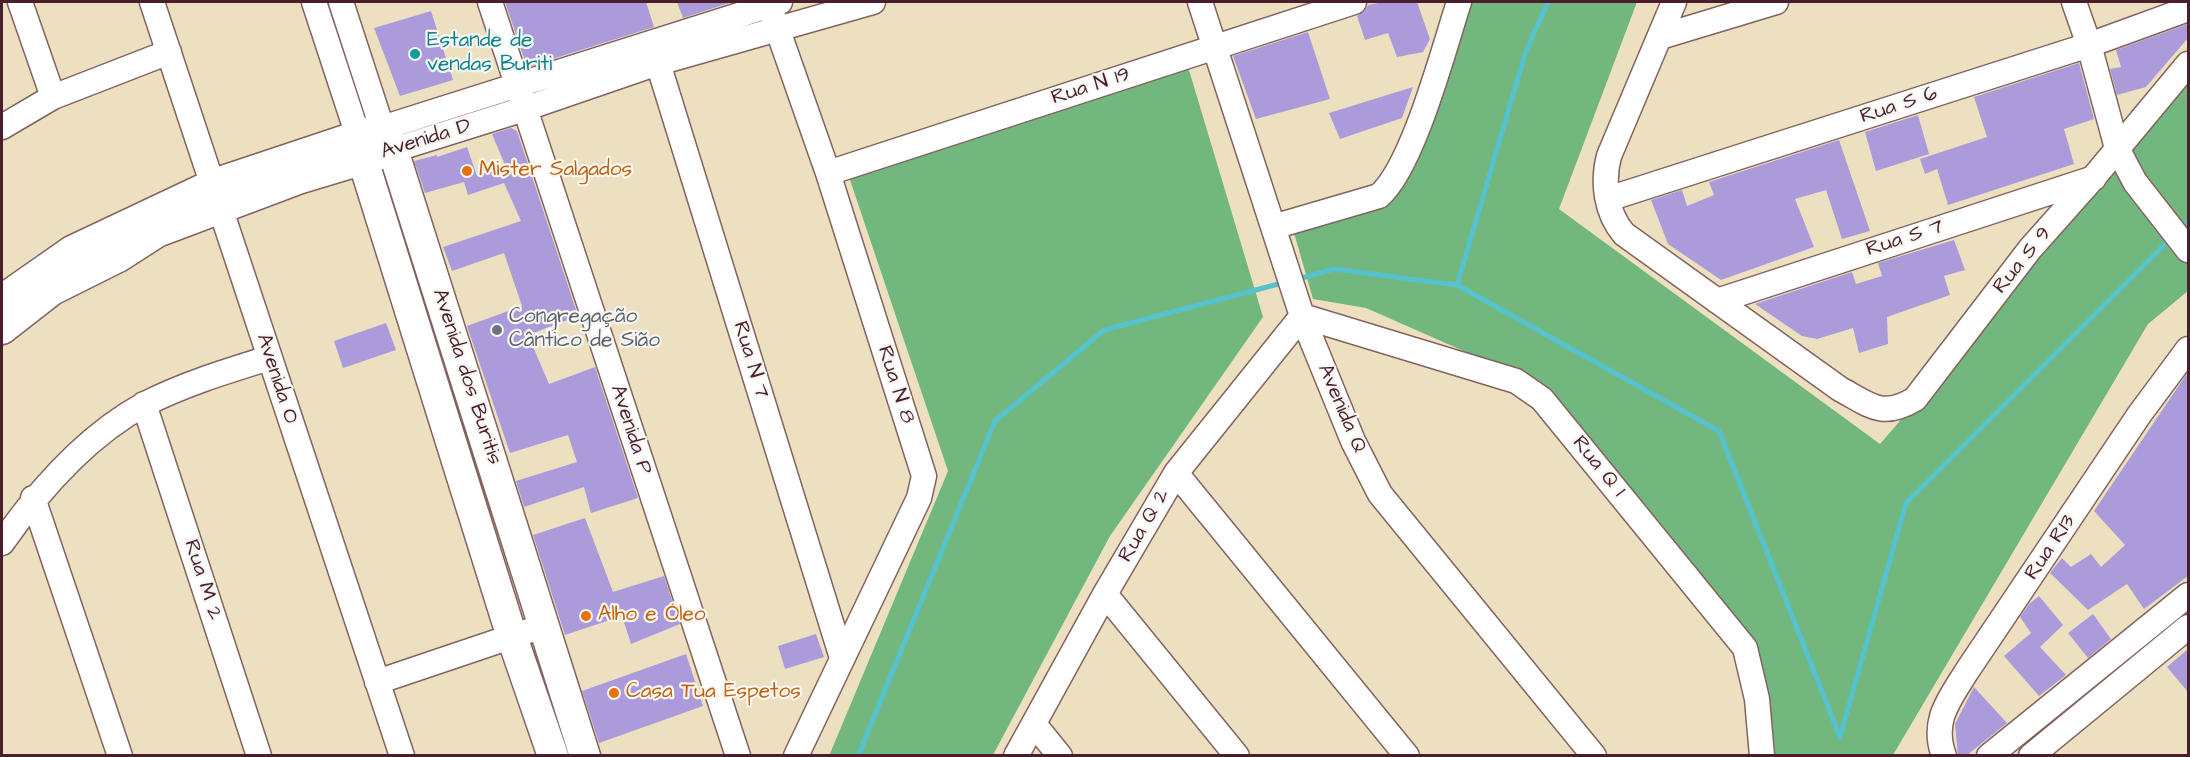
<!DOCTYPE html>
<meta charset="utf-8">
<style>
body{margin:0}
#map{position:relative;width:2190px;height:757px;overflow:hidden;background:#ede0c0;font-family:"Architects Daughter",sans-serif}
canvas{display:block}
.frame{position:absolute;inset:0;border:3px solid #4a1f2b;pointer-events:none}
</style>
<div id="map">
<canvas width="2190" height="757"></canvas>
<div class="frame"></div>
</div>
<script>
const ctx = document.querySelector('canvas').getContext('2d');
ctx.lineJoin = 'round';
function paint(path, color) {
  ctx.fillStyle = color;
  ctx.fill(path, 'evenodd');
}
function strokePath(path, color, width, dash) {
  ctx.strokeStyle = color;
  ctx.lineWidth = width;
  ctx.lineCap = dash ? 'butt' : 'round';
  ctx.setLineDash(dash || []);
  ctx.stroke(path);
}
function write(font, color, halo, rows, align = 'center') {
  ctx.font = font + ' "Architects Daughter",sans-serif';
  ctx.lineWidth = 4.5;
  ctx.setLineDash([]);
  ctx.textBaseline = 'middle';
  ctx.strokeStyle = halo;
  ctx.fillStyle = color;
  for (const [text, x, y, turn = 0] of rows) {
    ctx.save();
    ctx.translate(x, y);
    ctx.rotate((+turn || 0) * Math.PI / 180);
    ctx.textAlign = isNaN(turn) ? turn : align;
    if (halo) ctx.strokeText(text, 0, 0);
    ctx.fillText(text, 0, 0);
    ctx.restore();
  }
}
paint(new Path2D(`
 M 1446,2 L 1637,2 L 1559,209 L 1880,444 L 2188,85 L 2188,291 L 2148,324 L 1893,755 L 1769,755 L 1752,645 L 1509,371 L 1366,308 L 1313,299 L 1288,212 L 1384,196 Z
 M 1186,60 L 1263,317 L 1110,536 L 993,755 L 829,756 L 948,471 L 848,174 Z`), '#72b87e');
strokePath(new Path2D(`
 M 2179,230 L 2188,221
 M 1298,279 L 1334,269 L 1457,285 L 1719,431 L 1840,737
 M 1457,285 L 1526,51 L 1548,2
 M 1840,737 L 1906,503 L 2170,239
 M 858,756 L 995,421 L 1104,330 L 1286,282`), '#55c2ce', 5);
paint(new Path2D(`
 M 505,2 L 646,2 L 654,27 L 527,67 Z
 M 677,2 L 728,2 L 729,3 L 683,18 Z
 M 1383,2 L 1417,2 L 1430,39 L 1423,52 L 1397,57 L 1388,33 L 1365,40 L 1357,16 L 1364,12 L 1368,5 Z
 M 431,11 L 453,80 L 400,96 L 374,28 Z
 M 2188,24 L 2188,38 L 2146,87 L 2117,95 L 2110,69 L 2121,67 L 2116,50 Z
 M 1308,32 L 1330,99 L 1256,119 L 1233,56 Z
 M 2079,63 L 2094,119 L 2064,129 L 2074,164 L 1948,205 L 1937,169 L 1925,174 L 1920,159 L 1987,137 L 1974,97 Z
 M 1413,87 L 1402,118 L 1340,139 L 1329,113 Z
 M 1918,115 L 1929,154 L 1876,171 L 1865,132 Z
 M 511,128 L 517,131 L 578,316 L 528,335 L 549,384 L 595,367 L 638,498 L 591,513 L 584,487 L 524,507 L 516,481 L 577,462 L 568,435 L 510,453 L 467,326 L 522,306 L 504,253 L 452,271 L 443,247 L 521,221 L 504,183 L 468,195 L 464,182 L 425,193 L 414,161 L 437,155 L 437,157 L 467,147 L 477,176 L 505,165 L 492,134 Z
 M 1839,140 L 1870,231 L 1842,239 L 1826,190 L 1795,199 L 1814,247 L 1721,280 L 1668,244 L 1651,200 L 1682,190 L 1687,206 L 1714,195 L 1709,182 Z
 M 1954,240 L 1965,270 L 1944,276 L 1950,295 L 1887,317 L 1888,344 L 1859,353 L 1853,328 L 1817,339 L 1802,336 L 1755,304 L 1852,272 L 1856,284 L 1882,276 L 1878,263 Z
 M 386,323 L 396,350 L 343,368 L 334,341 Z
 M 2188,372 L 2188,576 L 2144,609 L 2127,584 L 2088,610 L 2050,573 L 2062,558 L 2071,567 L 2091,554 L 2101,567 L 2125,545 L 2094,511 Z
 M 585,518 L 613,592 L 664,576 L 680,624 L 631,644 L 622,616 L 565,635 L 533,535 Z
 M 2039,596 L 2063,625 L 2040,647 L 2066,675 L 2039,696 L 2004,656 L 2031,633 L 2020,617 L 2029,604 Z
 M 2093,614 L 2111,639 L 2088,658 L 2068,633 Z
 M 816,634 L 824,657 L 785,669 L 778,646 Z
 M 2188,649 L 2188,692 L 2167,667 Z
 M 686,654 L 703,706 L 599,743 L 582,691 Z
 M 1974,687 L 2007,723 L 1966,756 L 1958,756 L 1955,724 Z`), '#ab9bdb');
const minor = new Path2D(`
 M 20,2 L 53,97
 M 152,2 L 402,756
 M 314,2 L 358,136
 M 341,2 L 382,128 L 780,2
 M 490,2 L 738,756
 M 768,2 L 828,173 L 924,476 L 919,498 L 796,756
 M 1200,2 L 1302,316 L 1353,441 L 1380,494 L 1594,756
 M 1674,2 L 1609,156 C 1602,183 1606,213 1624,234 L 1840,389 C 1870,405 1882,419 1915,399 L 2030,249 L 2094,177 L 2188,64
 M 2074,2 L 2089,45 L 2117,148 L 2135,182 L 2188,250
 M 1660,37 L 1776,2
 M 658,63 L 842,658
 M 2,127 L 53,97 L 169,52
 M 393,150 L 524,109 L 658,63 L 873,2
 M 828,173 L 1354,2
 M 1608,199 L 2089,45 L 2188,9
 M 1273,227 L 1379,196 C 1413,167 1444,48 1459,2
 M 1717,301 L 2094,178
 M 144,404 L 259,756
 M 1176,473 L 1407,756
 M 33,498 L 120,756
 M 2,543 C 39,490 86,436 145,404 C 184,384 227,371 269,358
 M 1105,594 L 1237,756
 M 377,682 L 546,625
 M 1034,724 L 1060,756
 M 1016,756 L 1105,594 L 1176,473 L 1302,316 L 1516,381 L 1542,399 L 1745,648 L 1757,699 L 1762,756
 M 1944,756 C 1931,721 1949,700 1967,671 L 2139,415 L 2188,349
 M 1989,756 L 2188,595
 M 2031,756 L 2188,627`);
const major = new Path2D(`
 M 358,136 L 363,160 L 512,637 L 553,756
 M 2,300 L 72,251 L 214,184 L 382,128 L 393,150 L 585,756
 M 2,329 L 52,290 L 118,257 L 157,232 L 298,179 L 381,154`);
strokePath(minor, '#83635f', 27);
strokePath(major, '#83635f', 33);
strokePath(minor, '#fff', 24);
strokePath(major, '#fff', 30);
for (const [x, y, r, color] of [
 [415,54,6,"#0f9aa8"],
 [467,171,6,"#e8710a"],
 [497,330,6,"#6b7280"],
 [586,616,6,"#e8710a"],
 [614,693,6,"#e8710a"]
]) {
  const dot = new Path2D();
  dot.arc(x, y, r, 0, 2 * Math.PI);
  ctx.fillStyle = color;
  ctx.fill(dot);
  strokePath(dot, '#f6f6f2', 2);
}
write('21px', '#0d838f', '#f6f6f2', [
 ["Estande de",427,42],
 ["vendas Buriti",427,66]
], 'left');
write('21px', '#4a1f2b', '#f6f6f2', [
 ["Rua N 19",1091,87,-18],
 ["Rua S 6",1899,106,-18],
 ["Avenida D",426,140,-17],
 ["Rua S 7",1905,239,-18],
 ["Rua S 9",2023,261,-51],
 ["Rua N 7",750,360,73],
 ["Avenida dos Buritis",466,377,72],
 ["Avenida O",276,379,72],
 ["Rua N 8",895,385,72],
 ["Avenida Q",1341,409,67],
 ["Avenida P",630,430,72],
 ["Rua Q 1",1598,467,51],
 ["Rua Q 2",1145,526,-60],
 ["Rua R13",2051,548,-56],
 ["Rua M 2",202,580,72]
]);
write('21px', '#c56008', '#f6f6f2', [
 ["Mister Salgados",479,171],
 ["Alho e Óleo",598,616],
 ["Casa Tua Espetos",626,693]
], 'left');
write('21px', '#5b616d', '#f6f6f2', [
 ["Congregação",509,318],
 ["Cântico de Sião",509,342]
], 'left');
</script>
